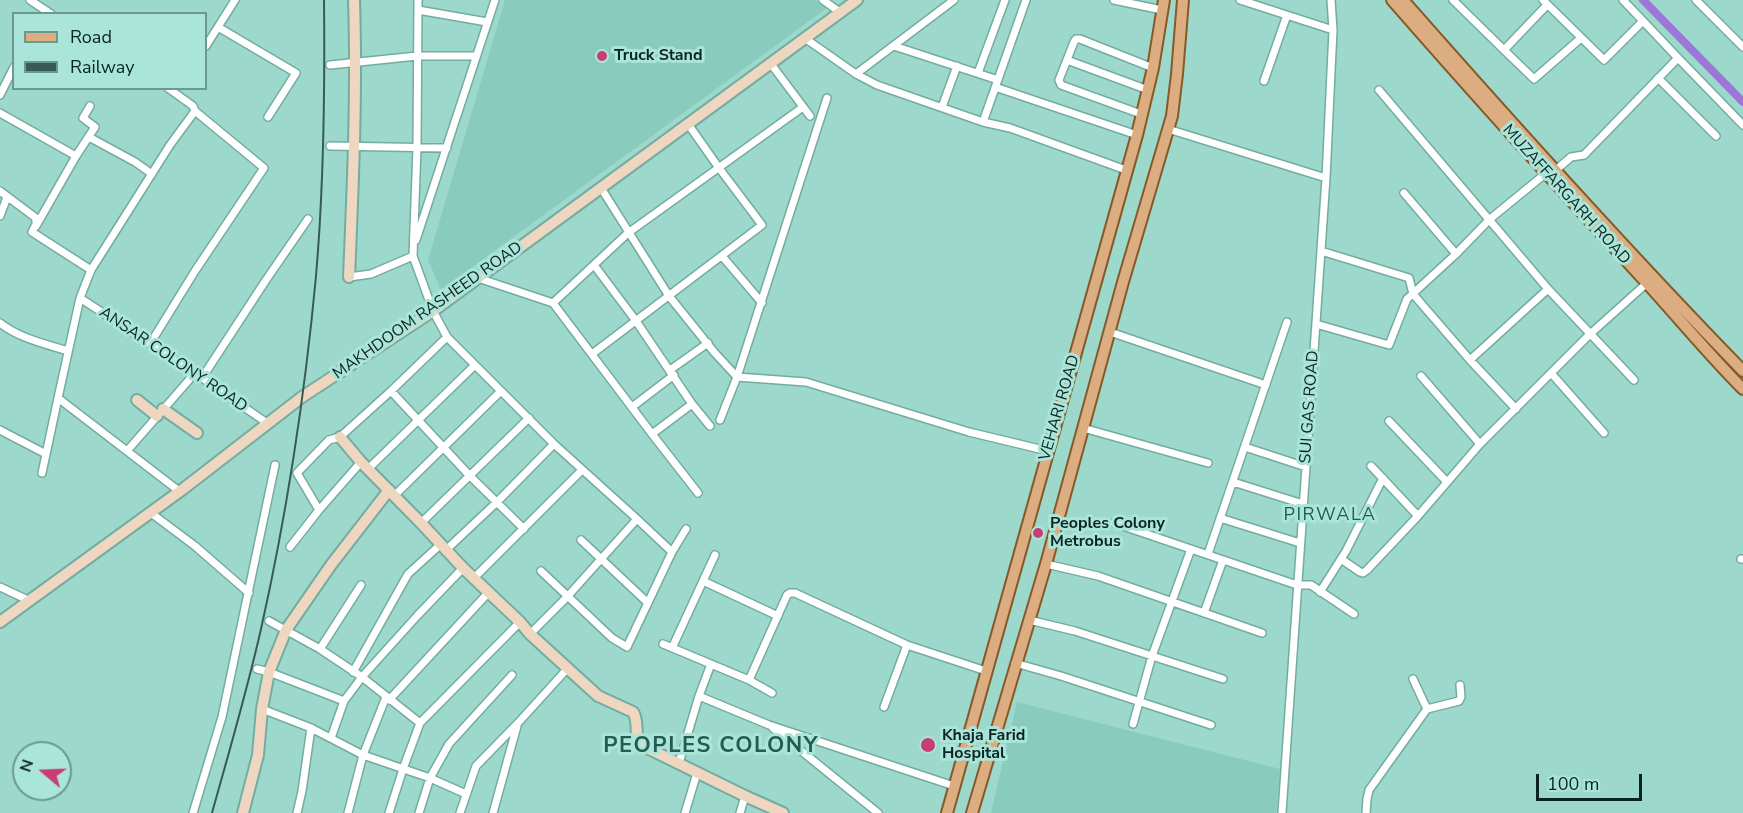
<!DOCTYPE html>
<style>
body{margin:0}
#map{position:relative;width:1743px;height:813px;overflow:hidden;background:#9dd8cc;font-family:"Nunito Sans",sans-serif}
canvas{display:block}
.legend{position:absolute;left:12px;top:12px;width:195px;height:78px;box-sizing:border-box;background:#aae5d9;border:2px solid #6b988f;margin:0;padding:8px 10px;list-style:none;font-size:18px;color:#0c2420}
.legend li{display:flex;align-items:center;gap:12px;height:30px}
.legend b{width:30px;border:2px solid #6b988f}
.north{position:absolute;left:12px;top:741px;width:60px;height:60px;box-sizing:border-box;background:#aae5d9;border:2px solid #6b988f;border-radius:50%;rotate:289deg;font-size:16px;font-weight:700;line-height:24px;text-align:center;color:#0c2420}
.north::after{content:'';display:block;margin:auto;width:21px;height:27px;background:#c83d74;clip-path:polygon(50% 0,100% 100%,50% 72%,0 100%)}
.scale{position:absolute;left:1536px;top:774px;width:106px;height:27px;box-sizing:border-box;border:3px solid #0c2420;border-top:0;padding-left:8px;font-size:18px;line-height:21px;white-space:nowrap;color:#0c2420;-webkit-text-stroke:4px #aae5d9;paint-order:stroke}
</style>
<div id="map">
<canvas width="1743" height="813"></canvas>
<ul class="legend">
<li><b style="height:8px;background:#dcad80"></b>Road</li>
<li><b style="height:8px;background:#385a54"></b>Railway</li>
</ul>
<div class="north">N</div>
<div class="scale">100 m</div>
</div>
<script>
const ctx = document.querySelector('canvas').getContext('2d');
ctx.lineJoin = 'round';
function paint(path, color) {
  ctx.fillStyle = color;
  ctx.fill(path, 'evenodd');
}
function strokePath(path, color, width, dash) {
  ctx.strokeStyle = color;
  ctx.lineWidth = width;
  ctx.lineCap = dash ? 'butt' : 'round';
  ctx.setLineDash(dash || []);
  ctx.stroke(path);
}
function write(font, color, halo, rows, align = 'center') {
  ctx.font = font + ' "Nunito Sans",sans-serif';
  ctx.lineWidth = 6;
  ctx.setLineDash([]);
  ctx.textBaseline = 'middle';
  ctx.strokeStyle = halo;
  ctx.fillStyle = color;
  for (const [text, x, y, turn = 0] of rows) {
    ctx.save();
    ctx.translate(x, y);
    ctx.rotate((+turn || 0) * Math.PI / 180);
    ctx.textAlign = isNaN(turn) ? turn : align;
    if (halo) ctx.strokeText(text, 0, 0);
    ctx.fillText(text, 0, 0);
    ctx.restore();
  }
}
paint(new Path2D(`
 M 505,0 L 816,0 L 827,8 L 441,290 L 428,260 Z
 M 1017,702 L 1280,769 L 1276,813 L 991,813 Z`), '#89ccbe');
strokePath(new Path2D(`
 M 1643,0 L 1743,102`), '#9d77d8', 8);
const street = new Path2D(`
 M 30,0 L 51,14
 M 418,0 L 417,148 L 413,256 L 433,311 L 447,337 L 554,444 L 637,519 L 672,552
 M 823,0 L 841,13
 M 1114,0 L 1162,10
 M 1240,0 L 1333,30
 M 1453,0 L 1504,50
 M 1543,0 L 1604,60 L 1643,21 L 1623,0
 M 1696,0 L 1743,47
 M 1547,5 L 1504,50 L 1534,79 L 1581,38
 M 418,10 L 487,22
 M 218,27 L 296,73 L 268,117
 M 806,39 L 856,74 L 877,85 L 983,122 L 1010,128 L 1126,170
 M 206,46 L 235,0
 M 894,46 L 998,80
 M 1678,58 L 1743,125
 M 1067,60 L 1148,90
 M 771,64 L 810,116
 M 330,65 L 417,56 L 476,56
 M 978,73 L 1005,0
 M 856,74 L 954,0
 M 1658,78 L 1716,136
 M 1264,81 L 1287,15
 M 995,87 L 1137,135
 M 1379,90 L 1548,289 L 1634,380
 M 0,95 L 14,67
 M 942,107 L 957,66
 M 0,113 L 76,156 L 36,226
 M 1141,114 L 1061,85 L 1059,80 L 1074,42 L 1076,39 L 1080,39 L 1153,68
 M 983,122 L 1026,0
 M 1168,129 L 1326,178
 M 89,137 L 135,162 L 152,174
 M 330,146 L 447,148
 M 76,156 L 95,127 L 83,118 L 90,106
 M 1556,170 L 1571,157 L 1584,155 L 1678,58 L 1643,21
 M 601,188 L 669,296 L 714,352 L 737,377 L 806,382 L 969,432 L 1048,451
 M 0,191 L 36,218 L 36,224 L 32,232 L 91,270 L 80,298 L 195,373 L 267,423
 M 1404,193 L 1456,254
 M 0,216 L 7,197
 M 416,240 L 495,0
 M 1321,251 L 1409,278 L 1413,294 L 1470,360 L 1516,409
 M 722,256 L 762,303
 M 594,265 L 636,321 L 692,404 L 710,426
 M 91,270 L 170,145 L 195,111 L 193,106 L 168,88
 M 349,277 L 371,274 L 413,256
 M 478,278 L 553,303
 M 80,298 L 58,398 L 179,491
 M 0,323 C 19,338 45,344 68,351
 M 1316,324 L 1389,345 L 1407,299 L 1456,254 L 1490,219 L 1545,174
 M 1110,332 L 1266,385
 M 150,344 L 195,271 L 264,168 L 195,111
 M 592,354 L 762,225 L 719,168 L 688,124
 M 1470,360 L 1548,289
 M 670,370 L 708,343
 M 1551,373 L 1604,433
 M 1421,376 L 1480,444
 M 202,378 L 266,280 L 308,219
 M 391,391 L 469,475 L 524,529
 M 632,407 L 674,375
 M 720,420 L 737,377 L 827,98
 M 1389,421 L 1447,482
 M 1083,428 L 1208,463
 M 0,430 L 46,454
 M 652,434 L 692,404
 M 1245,447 L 1306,467
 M 127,451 L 195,373
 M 1371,466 L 1418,516
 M 368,469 L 475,365
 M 42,473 L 58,398
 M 1233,482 L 1303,504
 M 698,493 L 652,434 L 553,303 L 628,233 L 803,107
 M 395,495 L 501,391
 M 319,510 L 297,473 L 329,440 L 340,437 L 391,391 L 447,337
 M 151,513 L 195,546 L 249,593
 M 1220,518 L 1300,543
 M 421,523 L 529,418
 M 1114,523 L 1297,585 L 1311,585 L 1354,614
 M 581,540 L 648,603
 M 290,547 L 319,510 L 361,462
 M 446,550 L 497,502 L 554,444
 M 1208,554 L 1287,322
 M 1341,559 L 1360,572 L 1363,573 L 1367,570 L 1418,516 L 1480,444 L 1589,335 L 1647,283
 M 1741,559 L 1743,559
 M 1046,564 L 1098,576 L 1262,633
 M 541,571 L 612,638 L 627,647 L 672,552 L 686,529
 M 473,579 L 582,470
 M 703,581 L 778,616
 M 0,587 L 30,601
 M 1320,592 L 1346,551 L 1383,478
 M 1204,613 L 1223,560
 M 1029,620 L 1075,631 L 1223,679
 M 269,621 L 320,649 L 362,677 L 420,723
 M 530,634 L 567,597 L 637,519
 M 663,644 L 749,680 L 772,693
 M 672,648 L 715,555
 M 320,649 L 361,585
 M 1015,663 L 1061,676 L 1211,725
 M 257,669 L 269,672 L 344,701
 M 353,672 L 408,574 L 441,544
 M 1413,679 L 1427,709
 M 749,680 L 787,595 L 790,593 L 795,593 L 907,645 L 986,671
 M 699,696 L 711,664
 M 389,700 L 488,593
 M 884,707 L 907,645
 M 262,709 L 311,728 L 363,755 L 430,778 L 466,794
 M 1133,724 L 1152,656 L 1191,549
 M 773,728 L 878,813
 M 331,738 L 344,701 L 362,677 L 417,616 L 463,568
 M 679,763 L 699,696 L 769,725 L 954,786
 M 193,813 L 222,717 L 275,465
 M 297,813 L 302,791 L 311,728
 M 348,813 L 363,755 L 386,697
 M 389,813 L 403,769 L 420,723 L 520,622
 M 419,813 L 430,778 L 449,744 L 512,675
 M 460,813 L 476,766 L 518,723 L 568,668
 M 493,813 L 517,726
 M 685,813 L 697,773
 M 740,813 L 745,796
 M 1282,813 L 1326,178 L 1333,30 L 1331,0
 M 1366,813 L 1367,799 L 1369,790 L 1427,709 L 1459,701 L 1461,697 L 1460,685`);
const secondary = new Path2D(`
 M 349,277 C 353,184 357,93 354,0
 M 137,400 L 157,416
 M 163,409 L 197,433
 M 340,437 L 361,462 L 421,523 L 463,568 L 520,622 L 530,634 L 598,696 L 633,712 C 640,723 633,736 641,745 L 745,796 L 783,813
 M 0,622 L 183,489 L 302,397 L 433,311 L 857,0
 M 243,813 L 258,755 L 262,709 L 269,672 L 286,630 L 331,565 L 389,490`);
const primary = new Path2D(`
 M 1392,0 C 1475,95 1559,188 1645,281 C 1678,317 1708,354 1743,389
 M 1403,0 C 1514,126 1626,251 1743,371
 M 947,813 L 1137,135 L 1153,68 L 1164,0
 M 972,813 L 1046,564 L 1123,282 L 1172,116 L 1177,74 L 1183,0`);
strokePath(street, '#73aca1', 10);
strokePath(secondary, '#73aca1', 14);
strokePath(primary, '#845a28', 14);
strokePath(street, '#fff', 7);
strokePath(secondary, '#eed6c0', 10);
strokePath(primary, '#dcad80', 10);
strokePath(new Path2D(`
 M 212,813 C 229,752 247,691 261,629 C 287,513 305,394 316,276 C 324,184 325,92 324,0`), '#385a54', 2);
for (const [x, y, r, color] of [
 [602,56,6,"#c83d74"],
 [1038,533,6,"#c83d74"],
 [928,745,8,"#c83d74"]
]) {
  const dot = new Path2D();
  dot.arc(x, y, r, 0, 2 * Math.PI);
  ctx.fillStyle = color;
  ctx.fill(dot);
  strokePath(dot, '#aae5d9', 2);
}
write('bold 16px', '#0c2420', '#aae5d9', [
 ["Truck Stand",614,56],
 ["Peoples Colony",1050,524],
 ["Metrobus",1050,542],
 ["Khaja Farid",942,736],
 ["Hospital",942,754]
], 'left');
write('16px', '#0c2420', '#aae5d9', [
 ["MUZAFFARGARH ROAD",1566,195,48],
 ["MAKHDOOM RASHEED ROAD",428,311,-35],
 ["ANSAR COLONY ROAD",173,360,34],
 ["SUI GAS ROAD",1310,407,-86],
 ["VEHARI ROAD",1060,408,-74]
]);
ctx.letterSpacing = '1.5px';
write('18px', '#225c52', '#aae5d9', [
 ["PIRWALA",1330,516]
]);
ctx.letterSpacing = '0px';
ctx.letterSpacing = '1.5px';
write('bold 22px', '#225c52', '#aae5d9', [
 ["PEOPLES COLONY",711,747]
]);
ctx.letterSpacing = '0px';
</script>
